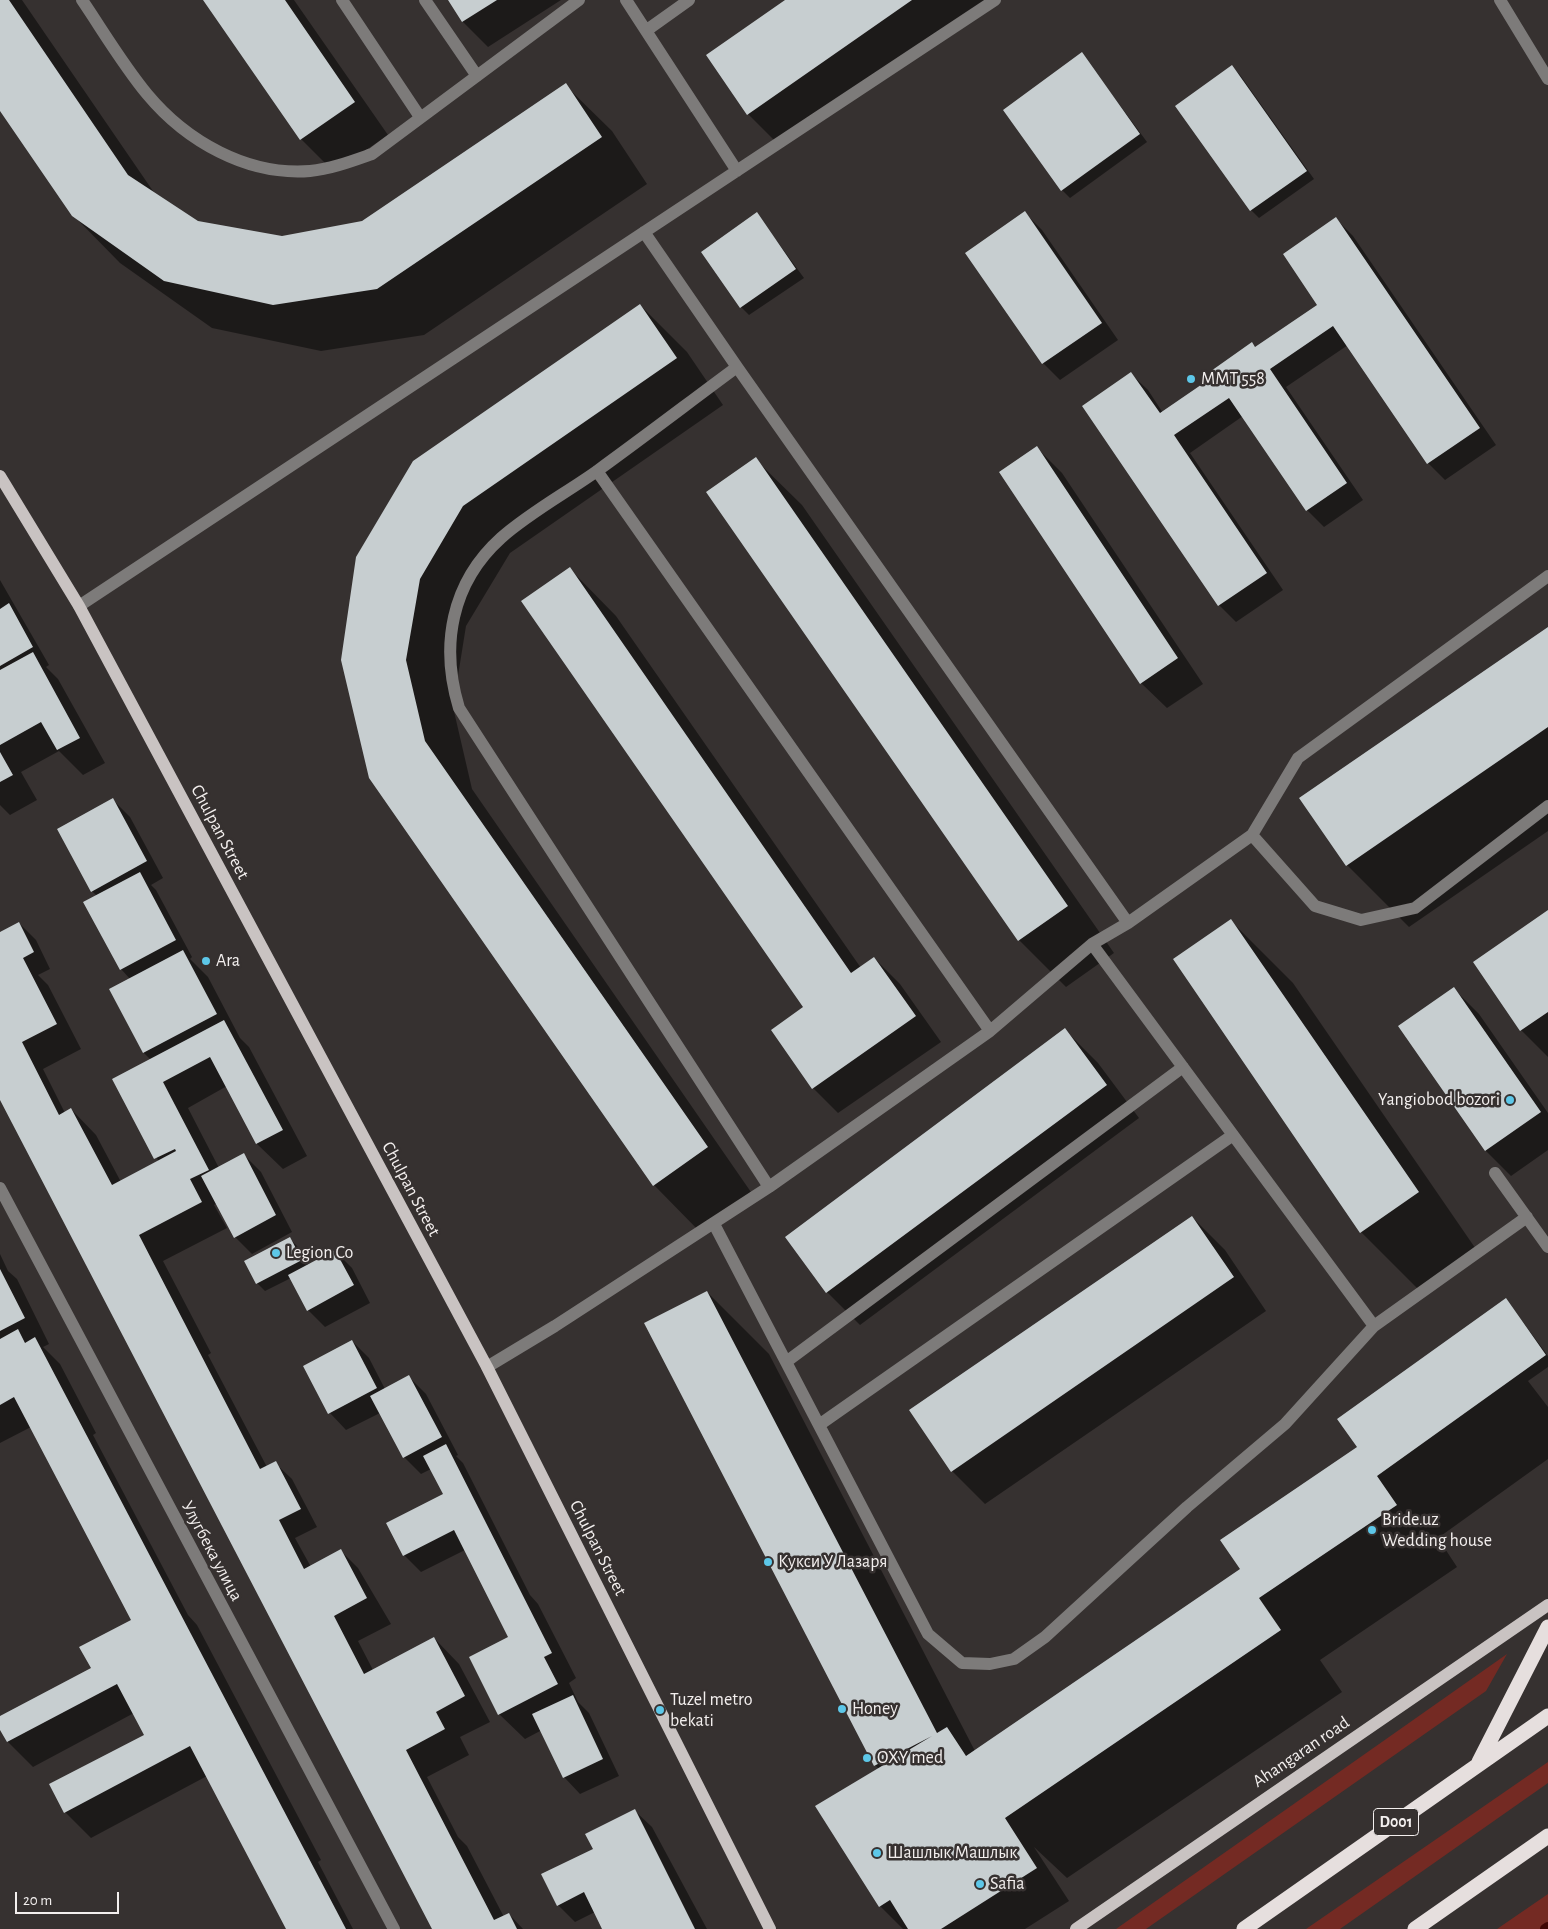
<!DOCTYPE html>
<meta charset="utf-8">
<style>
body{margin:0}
#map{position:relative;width:1548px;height:1929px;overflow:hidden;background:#363130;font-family:"Alegreya Sans",sans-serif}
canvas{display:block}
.scale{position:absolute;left:15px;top:1892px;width:104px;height:22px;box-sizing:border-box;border:2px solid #f3efee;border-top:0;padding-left:6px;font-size:15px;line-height:18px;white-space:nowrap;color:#f3efee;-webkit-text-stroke:4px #363130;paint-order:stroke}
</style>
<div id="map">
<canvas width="1548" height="1929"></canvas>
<div class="scale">20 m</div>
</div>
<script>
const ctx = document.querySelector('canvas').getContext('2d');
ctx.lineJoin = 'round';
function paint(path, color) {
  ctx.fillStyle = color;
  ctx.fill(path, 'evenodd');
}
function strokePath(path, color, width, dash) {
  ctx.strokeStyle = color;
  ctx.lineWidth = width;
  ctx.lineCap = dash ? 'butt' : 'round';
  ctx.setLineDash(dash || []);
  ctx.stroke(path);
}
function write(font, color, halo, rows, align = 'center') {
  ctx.font = font + ' "Alegreya Sans",sans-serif';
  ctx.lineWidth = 5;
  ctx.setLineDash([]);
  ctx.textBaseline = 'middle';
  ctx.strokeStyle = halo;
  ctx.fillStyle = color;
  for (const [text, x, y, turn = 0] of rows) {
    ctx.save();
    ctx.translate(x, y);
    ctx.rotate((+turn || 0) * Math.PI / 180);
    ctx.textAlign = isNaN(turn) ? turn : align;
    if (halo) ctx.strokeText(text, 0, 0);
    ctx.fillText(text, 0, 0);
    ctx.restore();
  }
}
paint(new Path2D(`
 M 1507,1654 L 1486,1691 L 1146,1929 L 1116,1929 Z
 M 1548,1762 L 1548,1783 L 1340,1929 L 1306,1929 Z
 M 1548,1894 L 1548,1929 L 1497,1929 Z`), '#742a23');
paint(new Path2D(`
 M 0,0 L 22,0 L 155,194 L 197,223 L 282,238 L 363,222 L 565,85 L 612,131 L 647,184 L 424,335 L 321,351 L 212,328 L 120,263 L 73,215 L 0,109 Z
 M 205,0 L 294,0 L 388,135 L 334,172 L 301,139 Z
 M 449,0 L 561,0 L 488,47 L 463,22 Z
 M 787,0 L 993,0 L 781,147 L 748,114 Z
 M 1082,54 L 1147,142 L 1070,198 L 1062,190 Z
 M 1232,67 L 1240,75 L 1314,179 L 1259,218 L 1251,210 Z
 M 1025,213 L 1042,230 L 1118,340 L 1060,380 L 1043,363 L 967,253 Z
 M 757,214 L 804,278 L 749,315 L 741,307 Z
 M 1336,219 L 1353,236 L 1496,445 L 1445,480 L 1428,463 L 1348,345 L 1286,387 L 1363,500 L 1324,527 L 1307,510 L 1243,416 L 1190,453 L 1283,590 L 1236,622 L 1219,605 L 1131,374 L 1148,390 L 1163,413 L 1216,376 L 1252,344 L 1256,348 L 1319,305 Z
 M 640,305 L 687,352 L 723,405 L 510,553 L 466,626 L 453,707 L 472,789 L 753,1195 L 700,1232 L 654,1185 L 370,777 L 357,558 Z
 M 1037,448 L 1062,473 L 1203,684 L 1167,708 L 1141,683 Z
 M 755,459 L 802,505 L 1114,953 L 1066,987 L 1019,940 Z
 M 570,569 L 616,616 L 861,968 L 874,958 L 900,984 L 941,1042 L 838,1113 L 813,1088 L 805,1007 Z
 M 0,580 L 49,665 L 46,667 L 58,679 L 105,763 L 83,775 L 59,751 L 21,772 L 37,800 L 10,815 L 0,805 Z
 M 1548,628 L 1548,831 L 1409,927 L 1347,865 Z
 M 113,800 L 130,817 L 163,878 L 151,885 L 156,890 L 192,957 L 190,959 L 208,977 L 240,1038 L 249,1047 L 307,1156 L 283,1169 L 257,1144 L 227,1086 L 188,1108 L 219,1168 L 244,1155 L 261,1172 L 292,1232 L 252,1254 L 235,1237 L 217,1203 L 214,1205 L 227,1228 L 163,1261 L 211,1353 L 208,1355 L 267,1467 L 275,1463 L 292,1479 L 317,1527 L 295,1538 L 311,1567 L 341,1551 L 358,1568 L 391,1624 L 358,1641 L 373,1670 L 434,1638 L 459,1664 L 490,1722 L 460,1737 L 469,1755 L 427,1777 L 458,1837 L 467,1846 L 504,1917 L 509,1914 L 523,1929 L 434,1929 L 0,1097 L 0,933 L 19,923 L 36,940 L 50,969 L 38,975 L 48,985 L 81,1049 L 43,1069 L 65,1113 L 71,1109 L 96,1135 L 121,1182 L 159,1162 L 114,1080 L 151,1060 L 144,1053 L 111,990 L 130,979 L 121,969 L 97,896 L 92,891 Z
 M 1548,912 L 1548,1057 L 1521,1030 Z
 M 1231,921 L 1293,983 L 1480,1255 L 1423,1294 L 1361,1232 Z
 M 1454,989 L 1479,1014 L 1548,1113 L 1548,1150 L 1511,1176 L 1486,1151 L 1400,1026 Z
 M 1065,1030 L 1098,1063 L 1139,1118 L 860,1325 L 827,1292 L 787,1237 Z
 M 1192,1217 L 1225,1250 L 1266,1311 L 985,1504 L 952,1471 Z
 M 290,1239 L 298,1247 L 308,1265 L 335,1251 L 352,1268 L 370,1303 L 325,1327 L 308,1310 L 291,1278 L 265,1291 L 257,1283 Z
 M 0,1254 L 8,1271 L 17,1279 L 49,1344 L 43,1347 L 60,1364 L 96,1433 L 93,1435 L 188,1615 L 197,1625 L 321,1860 L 318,1862 L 353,1929 L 287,1929 L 207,1776 L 91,1838 L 65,1812 L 145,1735 L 134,1713 L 33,1767 L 8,1742 L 0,1727 L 0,1717 L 92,1668 L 132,1620 L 31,1427 L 0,1443 Z
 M 707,1292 L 769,1354 L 975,1751 L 1242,1570 L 1506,1299 L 1548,1356 L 1548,1367 L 1528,1381 L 1548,1407 L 1548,1459 L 1438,1538 L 1457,1567 L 1320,1660 L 1342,1692 L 1067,1878 L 1034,1847 L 1069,1901 L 1025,1929 L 903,1929 L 880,1906 L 879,1769 L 875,1765 Z
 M 352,1341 L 369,1358 L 385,1389 L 409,1377 L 426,1394 L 458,1455 L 456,1456 L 463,1463 L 530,1595 L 538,1604 L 576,1678 L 569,1683 L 578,1702 L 589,1713 L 619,1776 L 580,1794 L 564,1777 L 542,1730 L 525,1739 L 499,1714 L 509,1638 L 465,1550 L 421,1572 L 404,1555 L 444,1495 L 431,1469 L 421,1474 L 404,1457 L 380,1413 L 346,1430 L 330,1413 L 305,1367 Z
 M 635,1811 L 652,1827 L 707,1929 L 604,1929 L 595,1912 L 575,1922 L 558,1905 L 594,1849 Z`), '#0007');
strokePath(new Path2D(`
 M 1545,1929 L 1548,1927`), '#3f0604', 10);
paint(new Path2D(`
 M 0,0 L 9,0 L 128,175 L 198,221 L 282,236 L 362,221 L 566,83 L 602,137 L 377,289 L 273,305 L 164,281 L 72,216 L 0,111 Z
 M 203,0 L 285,0 L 355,102 L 300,140 Z
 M 448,0 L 497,0 L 462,22 Z
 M 785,0 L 912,0 L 747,115 L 706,55 Z
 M 1082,52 L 1140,134 L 1061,191 L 1003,110 Z
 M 1232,65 L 1307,171 L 1250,211 L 1175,106 Z
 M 1025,211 L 1102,323 L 1042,364 L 965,253 Z
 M 757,212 L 796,269 L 740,308 L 701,252 Z
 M 1336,217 L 1480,428 L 1427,464 L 1333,326 L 1270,369 L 1347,483 L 1306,511 L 1229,398 L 1174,435 L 1267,573 L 1218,606 L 1082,406 L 1131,372 L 1160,413 L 1214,376 L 1211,371 L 1252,342 L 1255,347 L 1317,305 L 1283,254 Z
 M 640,304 L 677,358 L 463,506 L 420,579 L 406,660 L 425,741 L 708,1147 L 653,1186 L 369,778 L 341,660 L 356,557 L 413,461 Z
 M 1037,446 L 1178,658 L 1140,684 L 999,472 Z
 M 756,457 L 1068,906 L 1018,941 L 706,492 Z
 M 570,567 L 851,973 L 874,957 L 916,1016 L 812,1089 L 771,1030 L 803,1007 L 521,601 Z
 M 9,603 L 33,647 L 0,666 L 0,609 Z
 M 1548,627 L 1548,727 L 1346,866 L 1299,798 Z
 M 33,652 L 80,738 L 57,750 L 41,722 L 0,745 L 0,670 Z
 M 0,752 L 13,775 L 0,782 Z
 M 113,798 L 147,861 L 91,892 L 57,829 Z
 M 140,872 L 176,940 L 120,970 L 83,902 Z
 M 1548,910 L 1548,1012 L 1520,1031 L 1473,962 Z
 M 1231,919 L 1419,1192 L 1360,1233 L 1173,959 Z
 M 19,922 L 34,952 L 23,958 L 57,1024 L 22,1042 L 59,1115 L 71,1108 L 112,1185 L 176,1151 L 175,1149 L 154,1159 L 112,1079 L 224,1020 L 283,1130 L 256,1144 L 210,1057 L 163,1082 L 209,1170 L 190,1179 L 202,1202 L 139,1235 L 260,1469 L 276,1461 L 301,1509 L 279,1520 L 304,1569 L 341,1549 L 367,1598 L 334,1616 L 364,1674 L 434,1637 L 465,1696 L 436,1712 L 445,1729 L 406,1750 L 494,1920 L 509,1913 L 517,1929 L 432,1929 L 0,1100 L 0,932 Z
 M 183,950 L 217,1014 L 143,1053 L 109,989 Z
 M 1454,987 L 1541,1112 L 1485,1151 L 1398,1026 Z
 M 1065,1028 L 1107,1085 L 826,1293 L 785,1237 Z
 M 244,1153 L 276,1215 L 234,1238 L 201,1176 Z
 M 1192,1216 L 1234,1277 L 951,1472 L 909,1410 Z
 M 290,1237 L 302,1260 L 256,1284 L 244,1261 Z
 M 335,1250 L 354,1285 L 307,1311 L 288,1275 Z
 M 0,1269 L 25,1318 L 0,1331 Z
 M 707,1291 L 937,1733 L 947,1727 L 966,1756 L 1240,1569 L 1220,1540 L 1357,1447 L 1337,1419 L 1506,1298 L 1546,1355 L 1377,1476 L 1397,1505 L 1259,1598 L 1281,1630 L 1005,1818 L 1037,1868 L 941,1929 L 908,1929 L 890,1900 L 879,1907 L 815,1806 L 932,1736 L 874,1766 L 644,1323 Z
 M 18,1329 L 25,1343 L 35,1337 L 346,1929 L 286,1929 L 190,1746 L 64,1813 L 49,1784 L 144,1735 L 117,1684 L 7,1742 L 0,1730 L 0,1716 L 91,1668 L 79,1647 L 131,1620 L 14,1397 L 0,1405 L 0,1339 Z
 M 352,1340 L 377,1388 L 328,1414 L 303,1366 Z
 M 409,1375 L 442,1437 L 403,1458 L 370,1396 Z
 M 446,1444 L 552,1653 L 544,1657 L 558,1684 L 498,1715 L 469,1657 L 508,1637 L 454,1530 L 403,1556 L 386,1523 L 443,1494 L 423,1456 Z
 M 573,1695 L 603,1759 L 563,1778 L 532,1714 Z
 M 635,1809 L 695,1929 L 602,1929 L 584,1892 L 557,1906 L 541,1874 L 593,1849 L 585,1834 Z`), '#c7ced0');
strokePath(new Path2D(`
 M 82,0 C 103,31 123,65 147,94 C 186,141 247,176 310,171 C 331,169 352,161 372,154 L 579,0
 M 342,0 L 420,117
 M 425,0 L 477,76
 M 626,0 L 737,171
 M 1500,0 L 1548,79
 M 647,30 L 689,0
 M 644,232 L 737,367 C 691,401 644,437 597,471 C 566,493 529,513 501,538 C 451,583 440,646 459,708 L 769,1187
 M 737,367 L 1128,923
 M 597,471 L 990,1031
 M 79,606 L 995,0
 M 1252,835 L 1315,906 L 1361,920 L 1415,908 L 1548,806
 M 1092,944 L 1374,1326
 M 1495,1173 L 1548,1247
 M 0,1188 L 394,1929
 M 714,1224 L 928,1634 L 962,1663 L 990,1664 L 1014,1659 L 1045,1637 L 1187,1507 L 1285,1424 L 1374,1326 L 1527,1217
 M 786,1362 L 1183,1067
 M 487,1367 L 555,1326 L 769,1187 L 990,1031 L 1092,944 L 1128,923 L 1252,835 L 1298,758 L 1548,576
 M 819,1425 L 1233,1135`), '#7d7b7a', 12);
strokePath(new Path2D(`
 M 0,476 L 79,606 L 487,1367 L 770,1929
 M 1076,1929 L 1548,1605`), '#c9c3c2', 12);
strokePath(new Path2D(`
 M 1479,1762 L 1548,1627
 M 1244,1929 L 1548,1716
 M 1415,1929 L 1548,1836`), '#e6dfde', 15);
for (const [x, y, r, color] of [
 [1191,379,5,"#5dc7e8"],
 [206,961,5,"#5dc7e8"],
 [1510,1100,5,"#5dc7e8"],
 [276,1253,5,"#5dc7e8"],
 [1372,1530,5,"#5dc7e8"],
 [768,1562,5,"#5dc7e8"],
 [842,1709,5,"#5dc7e8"],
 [660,1710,5,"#5dc7e8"],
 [867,1758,5,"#5dc7e8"],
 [877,1853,5,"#5dc7e8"],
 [980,1884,5,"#5dc7e8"]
]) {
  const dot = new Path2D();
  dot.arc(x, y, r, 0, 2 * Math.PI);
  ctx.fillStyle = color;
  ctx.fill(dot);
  strokePath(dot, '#363130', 2);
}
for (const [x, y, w] of [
 [1396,1822,45]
]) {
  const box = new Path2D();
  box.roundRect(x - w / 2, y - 13.5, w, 27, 4);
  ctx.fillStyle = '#363130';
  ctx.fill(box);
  strokePath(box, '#f3efee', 1);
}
write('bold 16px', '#f3efee', null, [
 ["D001",1396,1822]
]);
write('18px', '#f3efee', '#363130', [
 ["MMT 558",1201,379],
 ["Ara",216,961],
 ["Yangiobod bozori",1500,1100,"right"],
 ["Legion Co",286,1253],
 ["Bride.uz",1382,1520],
 ["Wedding house",1382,1541],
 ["Кукси У Лазаря",778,1562],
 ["Tuzel metro",670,1700],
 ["bekati",670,1721],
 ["Honey",852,1709],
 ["OXY med",877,1758],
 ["Шашлык Машлык",887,1853],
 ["Safia",990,1884]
], 'left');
write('18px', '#f3efee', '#363130', [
 ["Chulpan Street",220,832,62],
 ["Chulpan Street",411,1189,62],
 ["Chulpan Street",598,1548,63],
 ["Улугбека улица",212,1551,62],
 ["Ahangaran road",1301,1752,-34]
]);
</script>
